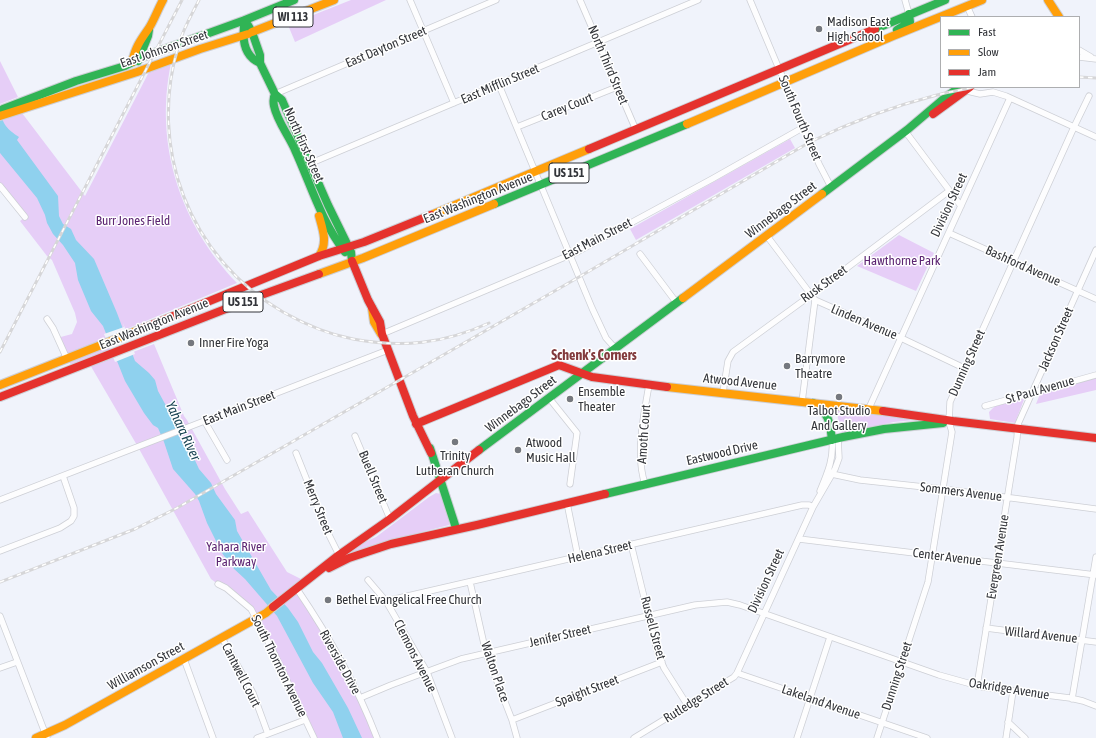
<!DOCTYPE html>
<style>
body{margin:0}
#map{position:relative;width:1096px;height:738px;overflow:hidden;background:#f0f3fb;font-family:"Asap Condensed",sans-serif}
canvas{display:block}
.legend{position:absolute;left:940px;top:16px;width:140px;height:72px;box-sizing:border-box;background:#fff;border:1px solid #adaeb0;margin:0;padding:5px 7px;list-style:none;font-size:12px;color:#33353a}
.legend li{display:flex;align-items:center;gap:8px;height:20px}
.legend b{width:20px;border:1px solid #adaeb0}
</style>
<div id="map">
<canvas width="1096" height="738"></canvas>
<ul class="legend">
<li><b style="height:5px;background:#30b455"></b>Fast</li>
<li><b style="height:5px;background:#ff9f0a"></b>Slow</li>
<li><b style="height:5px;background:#e5322d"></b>Jam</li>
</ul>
</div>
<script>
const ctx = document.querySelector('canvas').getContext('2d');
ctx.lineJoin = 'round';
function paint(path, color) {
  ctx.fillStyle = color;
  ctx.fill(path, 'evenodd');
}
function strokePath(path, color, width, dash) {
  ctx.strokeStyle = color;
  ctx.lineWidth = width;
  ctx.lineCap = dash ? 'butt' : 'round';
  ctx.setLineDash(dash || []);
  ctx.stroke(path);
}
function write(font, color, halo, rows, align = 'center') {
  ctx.font = font + ' "Asap Condensed",sans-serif';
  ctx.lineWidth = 3;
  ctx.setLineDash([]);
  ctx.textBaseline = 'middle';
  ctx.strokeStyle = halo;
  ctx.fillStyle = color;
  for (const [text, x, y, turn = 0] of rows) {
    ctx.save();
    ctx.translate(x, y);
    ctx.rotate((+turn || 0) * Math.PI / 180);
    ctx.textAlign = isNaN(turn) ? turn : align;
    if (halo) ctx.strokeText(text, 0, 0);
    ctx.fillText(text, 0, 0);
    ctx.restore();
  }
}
paint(new Path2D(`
 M 351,0 L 386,0 L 295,42 L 288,25 Z
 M 0,61 L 18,97 L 0,104 Z
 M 171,63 C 154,144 180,224 237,283 L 124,330 L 133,352 L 154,344 L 184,416 L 187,420 L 225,489 L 241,514 L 248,511 L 287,572 L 307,582 L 297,589 L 347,672 L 377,738 L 314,738 L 251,609 L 211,579 L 138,447 L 89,363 L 73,369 L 57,338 L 72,334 L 77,322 L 75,313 L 52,260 L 47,256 L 20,221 L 25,217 L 0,186 L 0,121 L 22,113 L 85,196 L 150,70 Z
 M 790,139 L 795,148 L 636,240 L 630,229 Z
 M 899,235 L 934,253 L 916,291 L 857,266 Z
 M 1096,377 L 1096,390 L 1036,404 L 1040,394 L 1057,386 Z
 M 1025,397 L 1015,423 L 990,419 L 989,412 L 996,405 Z
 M 835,407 L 926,419 L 894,422 L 842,433 Z
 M 436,493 L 441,494 L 442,496 L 450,521 L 449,525 L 384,542 L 345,556 L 358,545 L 376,537 L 429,497 Z`), '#e6cef7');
paint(new Path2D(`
 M 0,111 C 3,125 7,129 19,137 L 17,140 L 58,196 L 59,216 L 63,224 L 71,229 L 76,240 L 94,259 L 117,313 L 135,361 L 149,373 L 155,380 L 158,391 L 176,424 L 180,439 L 193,456 L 199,469 L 211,483 L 216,494 L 235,520 L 237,531 L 271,590 L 288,608 L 298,622 L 313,652 L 322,663 L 348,708 L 362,738 L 343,738 L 333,712 L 313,683 L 277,616 L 245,579 L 232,567 L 222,553 L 207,523 L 199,501 L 195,494 L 173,469 L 164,442 L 158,428 L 153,425 L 144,413 L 125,381 L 103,326 L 91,311 L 78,280 L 75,263 L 63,245 L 53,234 L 47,223 L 45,215 L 37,198 L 0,153 Z`), '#8fd1ee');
paint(new Path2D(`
 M 123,323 L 135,354 L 115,362 L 104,334 L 124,327 Z`), '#f0f3fb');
const street = new Path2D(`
 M 410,0 L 454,103
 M 580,0 L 636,130
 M 750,0 L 819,164 L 831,187
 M 905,0 L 909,14
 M 967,6 L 972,17
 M 1079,50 L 1091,57
 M 1079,57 L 1096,59
 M 499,85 L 592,308 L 606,338 L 615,348
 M 963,90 L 980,94 L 993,92 L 1006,96 L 1096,137
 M 275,94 L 496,0
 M 517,127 L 617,87
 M 905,131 L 961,206
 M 307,162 L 316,161 L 698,0
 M 0,186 L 25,217
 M 949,233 L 1096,299
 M 767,236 L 815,300 L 901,338 L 964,368
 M 640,254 L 676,302
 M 47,319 L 53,328 L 67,359
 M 382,334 L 577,252 L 712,179 L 804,127
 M 723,392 L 728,361 L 733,352 L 811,295 L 949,191
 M 549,398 L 577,433 L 570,484
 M 802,402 L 815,300
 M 985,406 L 1096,375
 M 869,408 L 1010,98
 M 205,422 L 227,460
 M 355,436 L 390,519
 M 296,453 L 328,533 L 340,557
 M 827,473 L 860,480 L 943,489 L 1096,509
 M 645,484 C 635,455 644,414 649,385
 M 820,491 C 827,474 834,459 832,440
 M 0,500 L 388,350
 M 567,503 L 578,557
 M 799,539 L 1096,575
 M 631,544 L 658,654 L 664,668 L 688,706
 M 0,551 L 60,528 L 71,521 L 74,516 L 74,508 L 63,476
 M 368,580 L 386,601 L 427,672 L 452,738
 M 470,582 L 486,653 L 512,720 L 517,738
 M 218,584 L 226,588 L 251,609 L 274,653 L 314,738
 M 297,589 C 329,636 357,686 377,738
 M 386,601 L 802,505 L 809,505 L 813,507
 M 0,616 L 47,738
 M 986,628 L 1096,642
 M 222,638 L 253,693 L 268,734
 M 184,659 L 213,738
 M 0,668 L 17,662
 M 737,673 L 927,738
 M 977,686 L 1017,438 L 1018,424 L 1096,250
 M 360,698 L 391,685 L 461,659 L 695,605 L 727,602 L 740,605 L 939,675 L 982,687 L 1070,698 L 1083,701 L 1096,706
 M 1072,699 L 1096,557
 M 512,720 L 662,662
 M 1008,722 L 1025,738
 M 257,738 L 305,720
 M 634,738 L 734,677 L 737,673 L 813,507 L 835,469 L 839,458 L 838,438
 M 797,738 L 830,637
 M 877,738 L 928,582 L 952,432 L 949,422 L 950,402 L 1074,127 L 1089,96
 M 1006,738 L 1013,691`);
const fast = new Path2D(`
 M 245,20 L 252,32 L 260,55 L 260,63 L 275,94 L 282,100 L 328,205 L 351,252 L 352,261
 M 245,20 L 294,0
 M 245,20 C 242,36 242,55 260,63
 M 875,29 L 945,0
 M 897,30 L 910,22 L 909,14
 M 138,61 L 148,36 L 149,30
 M 275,94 C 273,98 273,101 274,106 C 277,121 289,136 295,150 C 311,185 321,221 345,252
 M 3,109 L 76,81 L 125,66 L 143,57 L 245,20
 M 822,194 L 907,130 L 947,96 L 960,87
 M 494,204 L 687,124
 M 813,403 C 829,413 830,422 832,440
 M 430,448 L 455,525
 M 479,450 L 683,298
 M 605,494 L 843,437 L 884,429 L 943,423`);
const slow = new Path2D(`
 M 1048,0 L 1059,17
 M 252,32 L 334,0
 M 132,62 C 136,46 140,41 149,28 C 154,20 158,9 163,0
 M 0,116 L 137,72 L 200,49 L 248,34
 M 687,124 L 893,36 L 982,0
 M 431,215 L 589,149
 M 319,216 C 323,230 328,243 319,256
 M 319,274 L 363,258 L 494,204
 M 683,298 L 822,194
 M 372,308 L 374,322 L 381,334
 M 0,385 L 144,328
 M 667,387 L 883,411
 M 36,738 L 65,725 L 266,613 L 273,607`);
const jam = new Path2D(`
 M 933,114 L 970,87
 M 589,149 L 875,29
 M 352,261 L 368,300 L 380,322 L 382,334 L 413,416 L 431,453
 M 144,328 L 319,256 L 364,242 L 431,215
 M 0,397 L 264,294 L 319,274
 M 883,411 L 953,421 L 1096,438
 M 416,424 L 559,365 L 592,377 L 667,387
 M 329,568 L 349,558 L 391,544 L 477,525 L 605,494
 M 273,607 L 339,555 L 390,519 L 479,450`);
strokePath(street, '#cdcfd5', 7);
strokePath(fast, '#cdcfd5', 10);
strokePath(slow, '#cdcfd5', 10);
strokePath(jam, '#cdcfd5', 10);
strokePath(street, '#fdfdfe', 5.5);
strokePath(fast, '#30b455', 8);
strokePath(slow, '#ff9f0a', 8);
strokePath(jam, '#e5322d', 8);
const rail = new Path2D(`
 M 199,0 C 192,14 183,29 179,44 C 147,147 189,258 283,312 C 306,325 327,334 353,339 C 402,348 443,344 489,323
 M 1079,77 L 1096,78
 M 0,352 L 182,0
 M 0,582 L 135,529 L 177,508 L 579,277 L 810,142 C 851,122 894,106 937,95 C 949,92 962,90 973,87`);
strokePath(rail, '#d6d6d8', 3);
strokePath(rail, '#fff', 1.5, [4.5]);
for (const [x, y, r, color] of [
 [819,29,4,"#75787e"],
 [191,343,4,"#75787e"],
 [787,366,4,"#75787e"],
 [839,397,4,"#75787e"],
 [570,399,4,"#75787e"],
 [455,442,4,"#75787e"],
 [518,450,4,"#75787e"],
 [328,600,4,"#75787e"]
]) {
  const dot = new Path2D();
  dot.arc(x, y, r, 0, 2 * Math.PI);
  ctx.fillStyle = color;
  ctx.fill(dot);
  strokePath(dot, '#fff', 1.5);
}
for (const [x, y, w] of [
 [293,17,40],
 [569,173,40],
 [243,302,40]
]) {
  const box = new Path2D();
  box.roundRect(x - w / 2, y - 10, w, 20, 3);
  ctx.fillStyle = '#fff';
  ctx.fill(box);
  strokePath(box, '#33353a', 1);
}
write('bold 12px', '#33353a', null, [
 ["WI 113",293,17],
 ["US 151",569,173],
 ["US 151",243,302]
]);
write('13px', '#33353a', '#fff', [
 ["Madison East",827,22],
 ["High School",827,37],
 ["Inner Fire Yoga",199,343],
 ["Barrymore",795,359],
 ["Theatre",795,374],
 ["Ensemble",578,392],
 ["Theater",578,407],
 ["Talbot Studio",839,411,"center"],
 ["And Gallery",839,426,"center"],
 ["Atwood",526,443],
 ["Music Hall",526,458],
 ["Trinity",455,456,"center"],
 ["Lutheran Church",455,471,"center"],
 ["Bethel Evangelical Free Church",336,600]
], 'left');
write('13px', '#33353a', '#fff', [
 ["East Dayton Street",386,47,-23],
 ["East Johnson Street",164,49,-19],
 ["North Third Street",608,65,67],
 ["East Mifflin Street",500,84,-23],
 ["Carey Court",567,107,-22],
 ["South Fourth Street",800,118,67],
 ["North First Street",304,145,66],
 ["East Washington Avenue",478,198,-22],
 ["Division Street",949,205,-65],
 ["Winnebago Street",781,210,-37],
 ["East Main Street",597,239,-27],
 ["Bashford Avenue",1023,266,24],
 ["Rusk Street",824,284,-36],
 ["Linden Avenue",864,322,23],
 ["East Washington Avenue",154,324,-22],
 ["Jackson Street",1056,339,-66],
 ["Dunning Street",967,363,-66],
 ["Atwood Avenue",740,382,6],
 ["St Paul Avenue",1040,390,-16],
 ["Winnebago Street",521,404,-37],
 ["East Main Street",239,408,-21],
 ["Amoth Court",644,434,-86],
 ["Eastwood Drive",722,453,-13],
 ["Buell Street",373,477,67],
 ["Sommers Avenue",961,492,7],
 ["Merry Street",318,507,68],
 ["Helena Street",600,552,-13],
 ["Center Avenue",947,557,7],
 ["Evergreen Avenue",998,557,-81],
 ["Division Street",766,581,-65],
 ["Russell Street",653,628,75],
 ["Willard Avenue",1041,635,6],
 ["Jenifer Street",560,636,-13],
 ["Clemons Avenue",415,656,63],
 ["Riverside Drive",340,662,61],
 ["Williamson Street",146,666,-29],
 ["South Thornton Avenue",279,666,64],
 ["Walton Place",495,672,71],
 ["Cantwell Court",241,675,63],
 ["Dunning Street",897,676,-72],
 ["Oakridge Avenue",1009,689,9],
 ["Spaight Street",587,691,-21],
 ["Rutledge Street",696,700,-32],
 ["Lakeland Avenue",821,702,19]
]);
write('13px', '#5c2572', '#fff', [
 ["Burr Jones Field",133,221],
 ["Hawthorne Park",902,261],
 ["Yahara River",236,547],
 ["Parkway",236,562]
]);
write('bold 14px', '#823a3c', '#fff', [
 ["Schenk's Corners",594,356]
]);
write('italic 14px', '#1e4757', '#fff', [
 ["Yahara River",183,431,65]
]);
</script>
